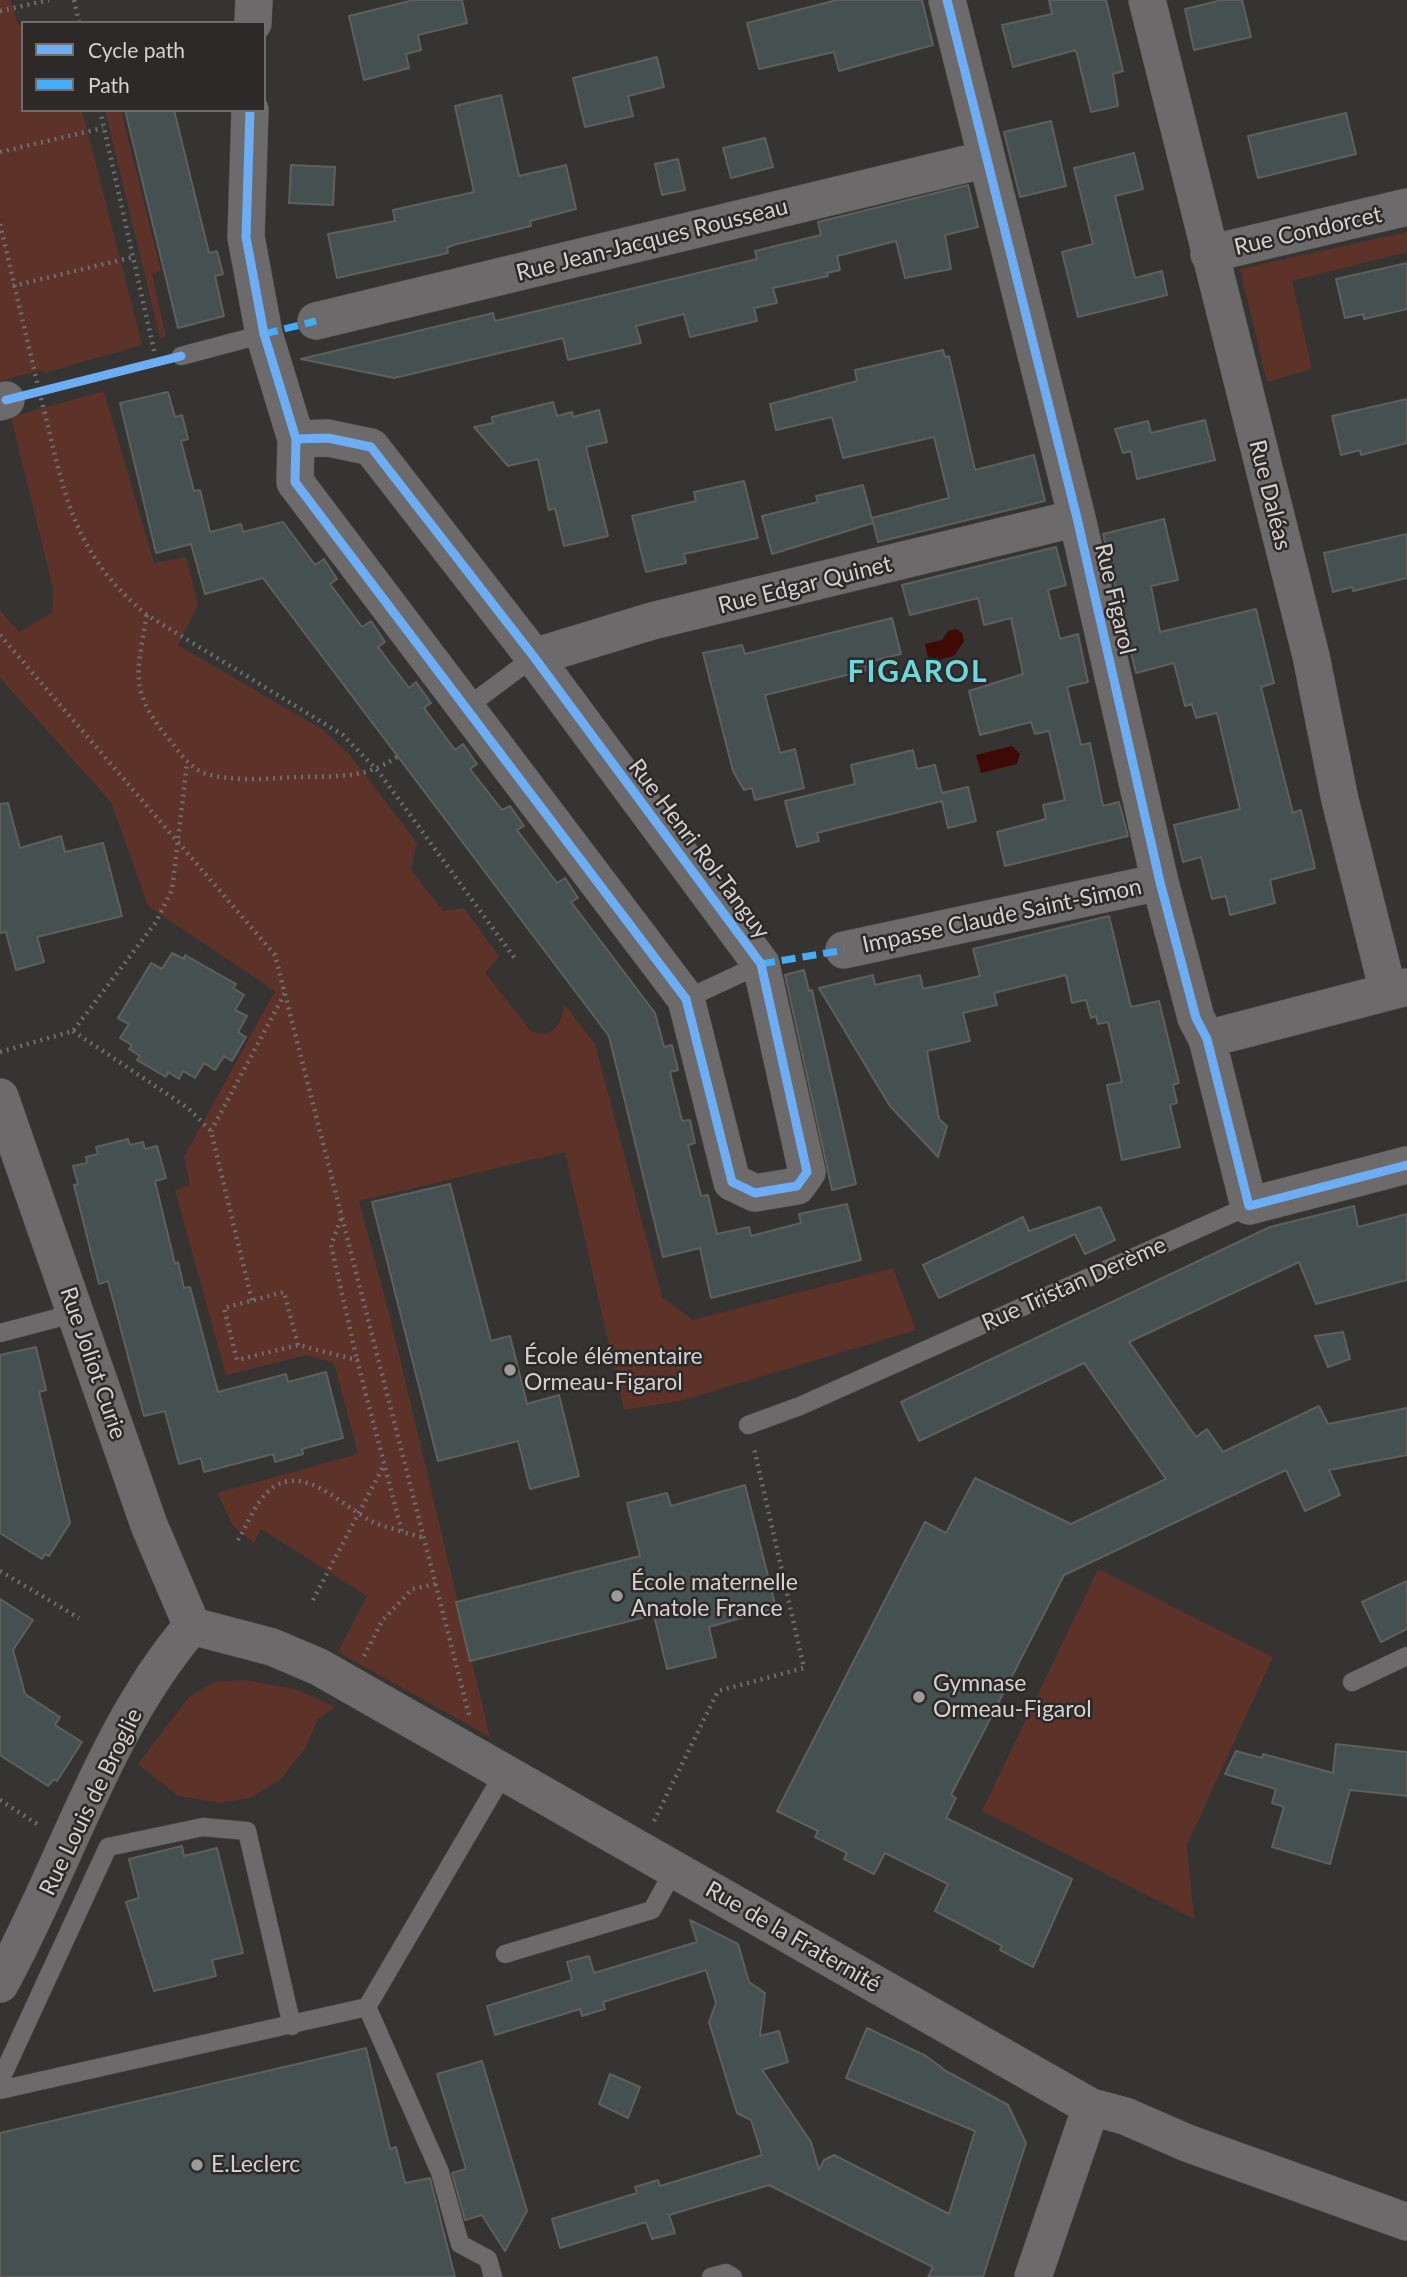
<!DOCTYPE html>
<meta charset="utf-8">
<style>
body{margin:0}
#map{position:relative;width:1407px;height:2277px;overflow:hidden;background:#363433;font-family:Lato,sans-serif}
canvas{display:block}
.legend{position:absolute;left:21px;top:21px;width:245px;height:91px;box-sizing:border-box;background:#2d2928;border:2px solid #706c6b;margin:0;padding:9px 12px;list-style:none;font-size:21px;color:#d4d1d0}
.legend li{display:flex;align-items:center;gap:14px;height:35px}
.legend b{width:35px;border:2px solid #706c6b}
</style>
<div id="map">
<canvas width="1407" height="2277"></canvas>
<ul class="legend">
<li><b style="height:9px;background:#6dadf4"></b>Cycle path</li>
<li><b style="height:9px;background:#46acf6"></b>Path</li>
</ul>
</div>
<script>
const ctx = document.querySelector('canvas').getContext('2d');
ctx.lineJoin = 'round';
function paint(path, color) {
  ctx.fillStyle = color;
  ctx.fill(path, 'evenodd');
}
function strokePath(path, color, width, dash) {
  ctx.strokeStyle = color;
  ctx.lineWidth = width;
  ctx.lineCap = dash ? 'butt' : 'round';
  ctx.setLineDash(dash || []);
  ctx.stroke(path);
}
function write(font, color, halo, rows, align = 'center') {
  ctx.font = font + ' Lato,sans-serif';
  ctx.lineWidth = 5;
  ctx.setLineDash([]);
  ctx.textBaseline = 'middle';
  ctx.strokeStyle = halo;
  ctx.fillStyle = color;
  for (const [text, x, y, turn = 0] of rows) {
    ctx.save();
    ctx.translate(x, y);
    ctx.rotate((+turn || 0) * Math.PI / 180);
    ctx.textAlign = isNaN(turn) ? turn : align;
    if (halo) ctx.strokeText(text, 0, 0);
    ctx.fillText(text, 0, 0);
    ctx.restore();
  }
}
paint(new Path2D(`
 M 0,0 L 11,0 L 18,25 L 23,25 L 23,110 L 82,110 L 142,345 L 44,373 L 42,370 L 0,381 Z
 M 105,110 L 121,110 L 161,271 L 152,274 L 166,337 L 160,338 Z
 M 1407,232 L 1407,252 L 1292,281 L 1312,369 L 1267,382 L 1240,269 Z
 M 104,391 L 154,563 L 186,557 L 198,605 L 178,645 L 323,730 L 350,755 L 417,843 L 411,870 L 443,911 L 464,908 L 499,957 L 485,973 L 531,1031 C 553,1040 561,1024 565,1005 L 595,1044 L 662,1297 L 693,1320 L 893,1268 L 916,1330 L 680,1401 L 624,1410 L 565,1152 L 359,1201 L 391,1321 L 490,1737 L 338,1652 L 367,1596 L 261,1529 L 254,1543 L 233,1526 L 217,1493 L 358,1454 L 334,1363 L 306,1355 L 226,1375 L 175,1190 L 190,1185 L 184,1157 L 275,991 L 148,906 L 111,802 L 0,678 L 0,610 L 19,632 L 52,613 L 53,589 L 11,417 Z
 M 1098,1569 L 1273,1657 L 1187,1845 L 1194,1919 L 982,1811 Z
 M 245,1680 L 299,1690 L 335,1707 L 318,1719 L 306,1747 L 281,1779 L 250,1798 L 220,1803 L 178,1796 L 138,1764 L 189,1697 L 214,1682 Z`), '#5d3229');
paint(new Path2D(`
 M 956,629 L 962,633 L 964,641 L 954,656 L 929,662 L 925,644 L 942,640 L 948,631 Z
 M 1012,746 L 1020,754 L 1017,764 L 981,773 L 976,755 Z`), '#3f0905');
const building = new Path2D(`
 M 414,0 L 462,0 L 467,23 L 418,35 L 421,50 L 406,54 L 409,68 L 364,80 L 349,16 Z
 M 837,0 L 922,0 L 933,45 L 839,71 L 834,52 L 759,69 L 747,23 Z
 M 1049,0 L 1106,0 L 1123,71 L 1113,74 L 1118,106 L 1091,112 L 1076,50 L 1013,67 L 1002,25 L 1052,14 Z
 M 1222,0 L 1242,0 L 1251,37 L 1194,50 L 1185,9 Z
 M 657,57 L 664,87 L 628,96 L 633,116 L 585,127 L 573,78 Z
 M 501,95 L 519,176 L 566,165 L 576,209 L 530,221 L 531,226 L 453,245 L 447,248 L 448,253 L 337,278 L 328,234 L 395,221 L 393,210 L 474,192 L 455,106 Z
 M 125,110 L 174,110 L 209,253 L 217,251 L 223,274 L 215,276 L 224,316 L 178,328 Z
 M 1346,113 L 1356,154 L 1258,178 L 1248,136 Z
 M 1051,121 L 1066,186 L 1020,197 L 1004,132 Z
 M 765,138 L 773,167 L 731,178 L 723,148 Z
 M 1134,153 L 1143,189 L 1115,196 L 1135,278 L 1162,271 L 1167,295 L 1078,317 L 1062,252 L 1093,244 L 1074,168 Z
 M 678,159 L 685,190 L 662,195 L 655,164 Z
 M 291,165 L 335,167 L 333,205 L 289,203 Z
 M 968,185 L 978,227 L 945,235 L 951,269 L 905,278 L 896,241 L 837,256 L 840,270 L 827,273 L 828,276 L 773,288 L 777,303 L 754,308 L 757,321 L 690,337 L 684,314 L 636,326 L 641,343 L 568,360 L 563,338 L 394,378 L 301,359 L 493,313 L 495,321 L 757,259 L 755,251 L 821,235 L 818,222 Z
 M 1407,263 L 1407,309 L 1364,319 L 1363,314 L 1345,318 L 1336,279 Z
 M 943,350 L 945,357 L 949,356 L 975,470 L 1034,455 L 1045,501 L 878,542 L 872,518 L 949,498 L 934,437 L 843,458 L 832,417 L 776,430 L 770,404 L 857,381 L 855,370 Z
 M 168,392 L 175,417 L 182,415 L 188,439 L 181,441 L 194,491 L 200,490 L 210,532 L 241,524 L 243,532 L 283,522 L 315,565 L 324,559 L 337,579 L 330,584 L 362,627 L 371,621 L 385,642 L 378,647 L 409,688 L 416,682 L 431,703 L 424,708 L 455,750 L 463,744 L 477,764 L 470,769 L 502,810 L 510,806 L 524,826 L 517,830 L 557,883 L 565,878 L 578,898 L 571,902 L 655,1013 L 664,1047 L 672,1045 L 678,1070 L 670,1072 L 682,1121 L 690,1120 L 695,1143 L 688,1145 L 701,1196 L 708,1195 L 717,1234 L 749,1227 L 751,1236 L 801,1223 L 799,1214 L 847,1204 L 861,1260 L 711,1298 L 700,1248 L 663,1257 L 609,1036 L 263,578 L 205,594 L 191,544 L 156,553 L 120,403 Z
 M 1407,399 L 1407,443 L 1361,455 L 1360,450 L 1341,455 L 1332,416 Z
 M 553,402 L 557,416 L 572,412 L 573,417 L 599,410 L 607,442 L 586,447 L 608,536 L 564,546 L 555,508 L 549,510 L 538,459 L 508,466 L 474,427 L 493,423 L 492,417 Z
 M 1205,420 L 1215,460 L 1137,479 L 1131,451 L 1123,453 L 1115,429 L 1148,421 L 1151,433 Z
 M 744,481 L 758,538 L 684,554 L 686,563 L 646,572 L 632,516 L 696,501 L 694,492 Z
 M 863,485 L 873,523 L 772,554 L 762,516 L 818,502 L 816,496 Z
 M 1164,519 L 1178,580 L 1151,586 L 1160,632 L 1256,609 L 1274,683 L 1261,687 L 1293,813 L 1301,810 L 1315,868 L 1270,880 L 1275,903 L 1230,915 L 1226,896 L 1212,899 L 1201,857 L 1183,862 L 1174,825 L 1240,809 L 1217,713 L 1196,718 L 1192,704 L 1185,706 L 1174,663 L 1136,673 L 1103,534 Z
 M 1407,534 L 1407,578 L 1353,591 L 1352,587 L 1333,592 L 1324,553 Z
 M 1056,547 L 1066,585 L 1048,590 L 1060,639 L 1078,634 L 1088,682 L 1067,687 L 1081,745 L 1090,743 L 1103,806 L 1119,802 L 1128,836 L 1005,866 L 997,832 L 1046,819 L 1043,805 L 1065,800 L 1049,731 L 1035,734 L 1031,722 L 980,735 L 969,691 L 1023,674 L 1011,618 L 984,625 L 978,598 L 910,615 L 902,585 Z
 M 892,618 L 901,654 L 865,663 L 867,670 L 765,695 L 780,753 L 795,749 L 804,788 L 755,800 L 752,788 L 744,790 L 733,771 L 703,653 L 742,645 L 745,654 Z
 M 913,750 L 917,769 L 935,765 L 942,793 L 968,787 L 976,821 L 948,828 L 942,801 L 817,833 L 819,841 L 797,847 L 785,801 L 855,784 L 851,765 Z
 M 8,803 L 20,848 L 61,836 L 65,852 L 103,843 L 122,916 L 37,937 L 44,962 L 16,970 L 6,932 L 0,933 L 0,804 Z
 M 1109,916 L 1131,1007 L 1159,1001 L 1179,1083 L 1173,1085 L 1177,1103 L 1170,1105 L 1180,1147 L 1122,1160 L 1107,1085 L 1122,1082 L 1108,1022 L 1098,1024 L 1096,1016 L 1091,1018 L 1086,1000 L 1072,1003 L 1066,975 L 994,993 L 997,1005 L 963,1013 L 970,1041 L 927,1051 L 939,1119 L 947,1126 L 938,1157 L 890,1106 L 819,988 L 873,975 L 875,985 L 920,975 L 923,989 L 980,976 L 973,949 Z
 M 172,953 L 184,959 L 185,955 L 236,984 L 233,988 L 244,995 L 235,1010 L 247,1016 L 238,1032 L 246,1037 L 232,1061 L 224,1056 L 215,1070 L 204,1063 L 195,1078 L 183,1071 L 179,1079 L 168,1072 L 166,1077 L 137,1060 L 140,1056 L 129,1049 L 132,1045 L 120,1038 L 129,1024 L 118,1018 L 151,963 L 162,969 Z
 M 804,970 L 809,991 L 812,990 L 856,1184 L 832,1190 L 785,975 Z
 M 128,1139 L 130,1145 L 143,1142 L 145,1149 L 157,1146 L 166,1178 L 155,1181 L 175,1264 L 178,1262 L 184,1288 L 190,1287 L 218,1392 L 286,1374 L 288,1382 L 326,1372 L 343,1438 L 302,1449 L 303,1454 L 275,1462 L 273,1454 L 204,1472 L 201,1458 L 179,1464 L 165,1411 L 144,1416 L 108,1281 L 99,1284 L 74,1185 L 78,1184 L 73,1166 L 87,1163 L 86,1157 L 98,1154 L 96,1147 Z
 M 450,1184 L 491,1341 L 510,1336 L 527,1404 L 559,1395 L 579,1476 L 530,1489 L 518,1441 L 438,1461 L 372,1202 Z
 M 1354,1206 L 1358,1227 L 1407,1214 L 1407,1280 L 1316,1304 L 1299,1262 L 1129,1342 L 1196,1437 L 1207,1429 L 1223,1452 L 1319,1406 L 1328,1424 L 1407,1408 L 1407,1455 L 1329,1470 L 1340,1495 L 1305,1511 L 1286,1470 L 1064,1575 L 951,1795 L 956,1798 L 946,1818 L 1072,1879 L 1033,1967 L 1000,1950 L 1002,1946 L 935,1911 L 948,1884 L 885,1853 L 874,1874 L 844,1859 L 847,1853 L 815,1837 L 818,1831 L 777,1811 L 925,1522 L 946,1533 L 975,1478 L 1071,1524 L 1166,1479 L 1084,1363 L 919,1441 L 901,1402 L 1270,1227 Z
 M 1100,1207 L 1115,1240 L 1085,1254 L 1075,1234 L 939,1298 L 923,1265 L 1023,1217 L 1029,1231 Z
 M 1343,1332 L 1350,1359 L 1328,1367 L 1315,1336 Z
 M 36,1347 L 46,1390 L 39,1392 L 70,1523 L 49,1556 L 45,1554 L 42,1559 L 0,1533 L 0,1355 Z
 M 745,1485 L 776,1608 L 709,1627 L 716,1657 L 667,1669 L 654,1615 L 470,1661 L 456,1602 L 640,1556 L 627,1503 L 667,1493 L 671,1506 Z
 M 1407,1581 L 1407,1629 L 1381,1642 L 1362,1602 Z
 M 0,1599 L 33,1620 L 13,1650 L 25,1694 L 60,1717 L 55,1725 L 82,1742 L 57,1781 L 54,1779 L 48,1786 L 0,1755 Z
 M 1336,1744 L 1407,1752 L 1407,1796 L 1350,1790 L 1330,1864 L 1272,1847 L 1284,1807 L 1272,1803 L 1276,1789 L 1225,1774 L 1236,1751 L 1262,1758 L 1263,1754 L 1333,1773 Z
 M 182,1846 L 184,1856 L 217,1848 L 243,1953 L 212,1960 L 216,1976 L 154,1991 L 126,1902 L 139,1898 L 129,1859 Z
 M 690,1920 L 738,1944 L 749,1982 L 765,1993 L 760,2036 L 779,2031 L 788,2062 L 762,2070 L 811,2142 L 819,2170 L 824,2160 L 834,2155 L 949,2214 L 975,2131 L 846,2078 L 867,2028 L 926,2056 L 946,2071 L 1008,2105 L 1026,2143 L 983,2277 L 928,2277 L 933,2267 L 769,2185 L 669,2215 L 675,2233 L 652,2239 L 646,2222 L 560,2248 L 552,2219 L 637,2193 L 635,2187 L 658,2180 L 660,2186 L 762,2155 L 751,2120 L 737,2113 L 709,2022 L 716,2003 L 706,1970 L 603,2002 L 605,2009 L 582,2016 L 580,2009 L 495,2035 L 487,2006 L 572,1980 L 567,1962 L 589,1956 L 594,1973 L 697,1942 Z
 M 366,2048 L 390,2149 L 396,2147 L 405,2183 L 430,2178 L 455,2277 L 0,2277 L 0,2133 Z
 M 482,2061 L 527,2211 L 505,2251 L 482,2215 L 465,2220 L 452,2173 L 466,2169 L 437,2074 Z
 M 610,2074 L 640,2087 L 628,2118 L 599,2104 Z`);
paint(building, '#455050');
strokePath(building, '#5f5f5e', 2);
const lane = new Path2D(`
 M 181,356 L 264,334
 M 467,707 L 534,657
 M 686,999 L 761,964
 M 0,1333 L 76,1313
 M 748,1425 L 800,1406 L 1249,1206
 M 1352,1682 L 1407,1656
 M 505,1954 L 652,1910 L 674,1870
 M 367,2007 L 440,2172 L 460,2244 L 488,2259 L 493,2277
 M 0,2081 L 108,1847 L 203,1827 L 247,1831 L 292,2026
 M 0,2090 L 367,2007 L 504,1773
 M 711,2277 L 726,2273 L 733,2277`);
const street = new Path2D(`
 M 947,0 L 1077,518 L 1160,882 L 1196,1018 L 1207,1039 L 1249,1206 L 1407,1165
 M 1147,0 L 1311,656 L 1340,800 L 1388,991
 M 253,23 L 254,0
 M 250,110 L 246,237 L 264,334 L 296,439 L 295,482 L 686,999 L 732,1182 L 755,1193 L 797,1186 L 807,1172 L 761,964 L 534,657 L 371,447 L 328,438 L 296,439
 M 1209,254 L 1407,207
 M 316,321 L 987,159
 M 0,402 L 6,400
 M 534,657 L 652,621 L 1077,518
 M 844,950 L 1160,882
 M 1207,1039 L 1407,987
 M 0,1097 L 149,1525 L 192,1626
 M 192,1626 L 272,1647 L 319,1667 L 1091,2107 L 1125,2116 L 1187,2143 L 1407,2222
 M 0,1984 C 64,1868 106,1725 192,1626
 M 1033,2277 L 1091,2107`);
strokePath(lane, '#51504f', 19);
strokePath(street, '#51504f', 38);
strokePath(new Path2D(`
 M 74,0 L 79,23
 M 0,11 L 49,0
 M 100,110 L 155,355
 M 0,152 L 103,128
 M 0,224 L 38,386
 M 13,286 L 133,257
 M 41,398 C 64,489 70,552 147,615 L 343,735 L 378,771 L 516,960
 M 147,615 C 135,679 130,693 173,744 C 181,755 191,768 204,773 C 234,783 269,778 300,777 C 338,776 366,779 398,756
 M 0,635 L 275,955 L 469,1715
 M 73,1031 L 188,1108 L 211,1131 L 252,1301
 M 0,1052 L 73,1031 L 156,922 L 172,890 L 187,763
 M 211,1131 L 285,993
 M 341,1219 L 331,1245 L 357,1360
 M 298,1345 L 284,1292 L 224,1308 L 237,1360 L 298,1345 L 357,1360 L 402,1532 L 422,1537
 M 238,1540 C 245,1528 251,1514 259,1502 C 294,1452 337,1503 371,1521 C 381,1526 392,1528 402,1532
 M 0,1571 L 79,1618
 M 313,1600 L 384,1465
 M 364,1656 L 382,1621 L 412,1589 L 436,1584
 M 0,1800 L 40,1826
 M 654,1821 L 718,1691 L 804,1668 L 754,1448`), '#6f6e6e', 4.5, [2, 5]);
strokePath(lane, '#6c6a6a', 18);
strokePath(street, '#6c6a6a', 37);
strokePath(new Path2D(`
 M 264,334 L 316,321
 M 761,964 L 844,950`), '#46acf6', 7, [14, 7]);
strokePath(new Path2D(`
 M 947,0 L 1077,518 L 1160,882 L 1196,1018 L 1207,1039 L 1249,1206 L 1407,1165
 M 250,110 L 246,237 L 264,334 L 296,439 L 295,482 L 686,999 L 732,1182 L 755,1193 L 797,1186 L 807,1172 L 761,964 L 534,657 L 371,447 L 328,438 L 296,439
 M 6,400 L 181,356`), '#6dadf4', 9);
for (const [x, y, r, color] of [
 [510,1370,7,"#9d9a99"],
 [617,1596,7,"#9d9a99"],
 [919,1697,7,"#9d9a99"],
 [197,2165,7,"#9d9a99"]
]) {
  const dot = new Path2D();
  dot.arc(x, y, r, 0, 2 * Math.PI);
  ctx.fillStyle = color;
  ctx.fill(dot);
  strokePath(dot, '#2d2928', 2.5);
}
write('23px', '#d4d1d0', '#2d2928', [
 ["Rue Condorcet",1308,231,-13],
 ["Rue Jean-Jacques Rousseau",652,240,-14],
 ["Rue Daléas",1270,495,76],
 ["Rue Edgar Quinet",805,585,-14],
 ["Rue Figarol",1115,599,77],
 ["Rue Henri Rol-Tanguy",699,849,53],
 ["Impasse Claude Saint-Simon",1002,916,-12],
 ["Rue Tristan Derème",1074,1284,-24],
 ["Rue Joliot Curie",93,1363,71],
 ["Rue Louis de Broglie",91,1802,-64],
 ["Rue de la Fraternité",793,1937,30]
]);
write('23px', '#d4d1d0', '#2d2928', [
 ["École élémentaire",524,1357],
 ["Ormeau-Figarol",524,1383],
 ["École maternelle",631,1583],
 ["Anatole France",631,1609],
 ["Gymnase",933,1684],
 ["Ormeau-Figarol",933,1710],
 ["E.Leclerc",211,2165]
], 'left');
ctx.letterSpacing = '2px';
write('bold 30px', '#6cd8de', '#2d2928', [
 ["FIGAROL",918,672]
]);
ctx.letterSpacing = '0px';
</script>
